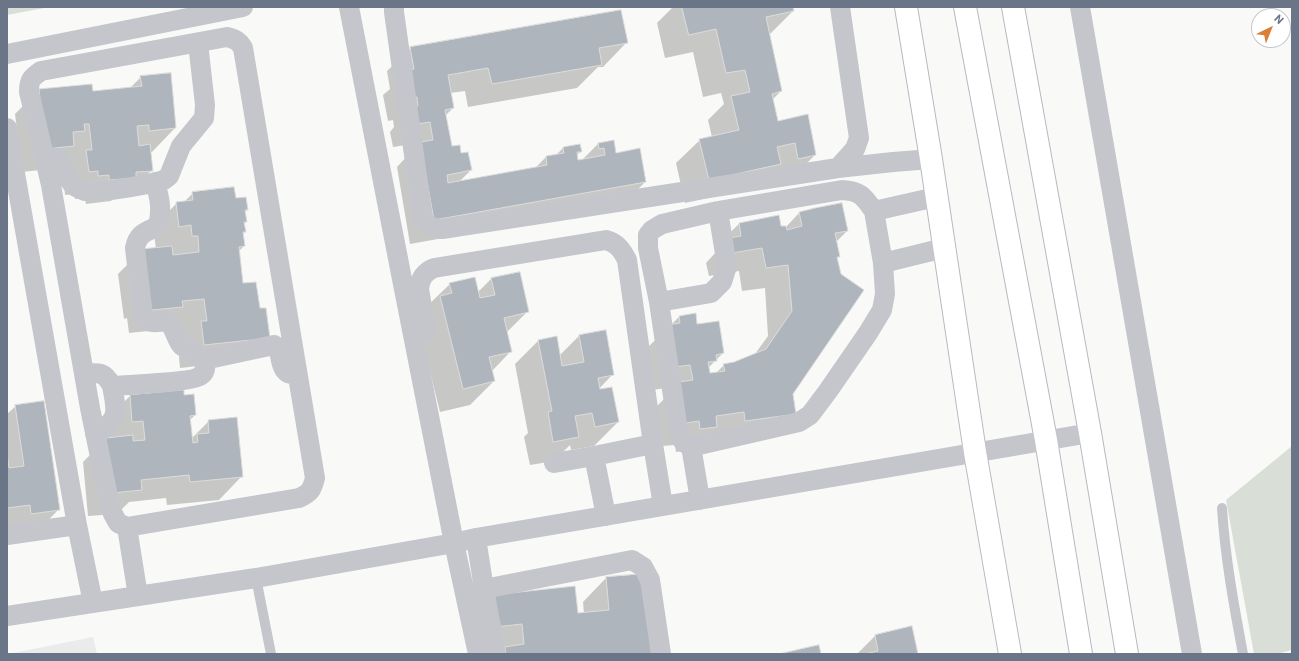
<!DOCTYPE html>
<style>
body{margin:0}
#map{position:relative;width:1299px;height:661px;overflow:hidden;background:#f9faf8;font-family:Roboto,sans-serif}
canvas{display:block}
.frame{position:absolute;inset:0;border:8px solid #6a7587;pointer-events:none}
.north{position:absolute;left:1251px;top:8px;width:40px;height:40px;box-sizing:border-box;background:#fff;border:1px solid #c3c8cf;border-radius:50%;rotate:43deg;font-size:11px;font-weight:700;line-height:16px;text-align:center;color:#6a7587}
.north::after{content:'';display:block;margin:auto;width:14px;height:18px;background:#dc7e36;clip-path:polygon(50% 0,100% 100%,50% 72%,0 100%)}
</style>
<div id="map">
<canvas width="1299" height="661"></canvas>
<div class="frame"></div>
<div class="north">N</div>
</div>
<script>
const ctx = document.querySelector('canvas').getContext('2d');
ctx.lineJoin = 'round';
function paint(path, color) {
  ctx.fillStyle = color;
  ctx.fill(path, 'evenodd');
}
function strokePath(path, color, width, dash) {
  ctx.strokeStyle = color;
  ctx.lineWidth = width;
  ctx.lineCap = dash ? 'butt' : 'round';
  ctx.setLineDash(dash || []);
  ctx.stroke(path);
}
paint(new Path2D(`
 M 93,637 L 97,654 L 13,654 L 13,653 Z`), '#eaebeb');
paint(new Path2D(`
 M 7,7 L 50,7 L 7,15 Z
 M 1292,446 L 1292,650 L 1277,654 L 1254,654 L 1226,500 Z`), '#d9dfd7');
paint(new Path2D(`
 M 673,7 L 792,7 L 793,11 L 769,35 L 781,91 L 772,100 L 777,122 L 815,155 L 792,178 L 756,188 L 685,203 L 676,163 L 700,140 L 712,137 L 708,120 L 724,104 L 721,93 L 703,97 L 693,52 L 665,58 L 657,23 Z
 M 626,43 L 603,67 L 598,67 L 577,88 L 468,107 L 465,91 L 450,93 L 453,108 L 445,116 L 451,148 L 461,154 L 471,170 L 459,182 L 535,168 L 546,157 L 556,155 L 563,148 L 581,151 L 576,156 L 577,161 L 582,160 L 598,144 L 615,154 L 645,182 L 622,206 L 410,244 L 397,167 L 408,155 L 406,145 L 393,147 L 390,132 L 394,127 L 393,120 L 388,121 L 383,95 L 390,89 L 387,71 L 411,48 Z
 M 170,74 L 175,128 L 152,152 L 150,152 L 152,170 L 128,194 L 117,195 L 111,201 L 86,204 L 85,198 L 75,199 L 75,194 L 65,195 L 63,175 L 49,169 L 22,172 L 15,114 L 39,90 L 92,85 L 92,92 L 130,88 L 141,77 Z
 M 193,193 L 235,199 L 247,210 L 245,212 L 246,222 L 244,224 L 245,232 L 242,234 L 244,246 L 239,251 L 243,284 L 259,310 L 245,361 L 180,368 L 178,346 L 181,322 L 158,330 L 129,333 L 127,318 L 124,319 L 118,274 L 142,250 L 156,249 L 153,227 L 177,203 L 184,202 Z
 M 815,209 L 847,231 L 836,242 L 839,256 L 836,259 L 792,394 L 795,414 L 693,450 L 676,452 L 675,445 L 662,446 L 656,407 L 668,395 L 667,388 L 651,390 L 645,350 L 679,317 L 696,325 L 723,353 L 708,368 L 709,374 L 715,374 L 724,365 L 734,363 L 755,354 L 768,336 L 765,288 L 742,291 L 739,271 L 709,276 L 706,263 L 716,252 L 715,247 L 739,224 L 778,217 L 780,228 L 786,227 L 799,213 Z
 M 519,273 L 528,311 L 507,332 L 511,351 L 492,371 L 494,381 L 470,405 L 440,412 L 417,320 L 426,307 L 450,284 L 477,293 L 491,279 Z
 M 579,336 L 613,374 L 597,391 L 618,422 L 594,446 L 571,450 L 570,445 L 554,461 L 530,465 L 524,437 L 528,433 L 515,364 L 539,340 L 559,356 Z
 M 130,396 L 183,396 L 195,415 L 190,420 L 192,438 L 209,421 L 242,476 L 219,500 L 167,505 L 166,498 L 129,502 L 117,514 L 88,516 L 83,462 L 106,439 L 108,438 L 106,420 Z
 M 16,406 L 59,509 L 36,533 L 7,531 L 7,414 Z
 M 606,578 L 651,654 L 499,654 L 468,619 L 584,614 L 583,602 Z
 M 875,636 L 917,654 L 857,654 Z`), '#0003');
const building = new Path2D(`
 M 682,7 L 793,7 L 794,11 L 766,17 L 782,91 L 772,94 L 778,121 L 808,114 L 816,155 L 798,159 L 795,143 L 777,147 L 781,164 L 709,180 L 699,139 L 739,130 L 731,96 L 750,92 L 745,70 L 726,73 L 716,29 L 689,35 Z
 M 621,10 L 628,43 L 599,48 L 602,65 L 492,84 L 488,68 L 448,75 L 454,108 L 445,110 L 452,146 L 460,145 L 461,153 L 468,152 L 472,170 L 447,175 L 448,183 L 547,165 L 546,156 L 564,153 L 563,147 L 580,144 L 582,152 L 577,152 L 578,160 L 605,155 L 604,148 L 599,149 L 598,143 L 614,140 L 616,153 L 640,148 L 646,182 L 434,220 L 420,142 L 433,140 L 430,122 L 416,124 L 413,107 L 418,106 L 417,97 L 412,98 L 407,71 L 414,69 L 410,47 Z
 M 171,73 L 176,128 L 149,131 L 149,125 L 137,126 L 139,146 L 150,144 L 153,171 L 136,172 L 136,178 L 109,180 L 109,175 L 98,176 L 98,171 L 89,172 L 86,150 L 92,150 L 89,124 L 84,124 L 85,131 L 73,132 L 74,146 L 45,149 L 39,89 L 92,84 L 93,91 L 142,86 L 140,76 Z
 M 234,187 L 236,198 L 246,197 L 248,210 L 245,210 L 247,222 L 244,222 L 246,232 L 243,232 L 245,246 L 239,247 L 243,283 L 256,282 L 260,308 L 266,308 L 270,338 L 204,345 L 201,321 L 207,321 L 204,299 L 182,301 L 183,307 L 152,310 L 141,249 L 172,246 L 173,255 L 199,252 L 198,236 L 192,236 L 191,225 L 179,227 L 176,202 L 193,200 L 192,192 Z
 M 842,203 L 848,231 L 835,233 L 840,257 L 837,257 L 841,274 L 864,290 L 793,394 L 796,414 L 745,421 L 744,412 L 716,416 L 717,427 L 700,429 L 699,421 L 685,423 L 679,382 L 693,380 L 690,365 L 674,367 L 668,325 L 680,323 L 679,316 L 696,313 L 697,324 L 719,321 L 724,353 L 716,355 L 717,361 L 708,362 L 710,373 L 725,371 L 723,364 L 734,362 L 766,349 L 792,311 L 788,265 L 766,268 L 762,248 L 732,253 L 729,238 L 741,236 L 739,223 L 779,215 L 781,226 L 786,226 L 787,230 L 802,226 L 799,212 L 815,208 Z
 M 520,272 L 529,312 L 504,318 L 512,352 L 489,357 L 495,381 L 463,389 L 440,296 L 452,293 L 449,283 L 475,277 L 480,298 L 495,295 L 491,278 Z
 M 606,330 L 614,375 L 598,378 L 600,389 L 612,387 L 619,422 L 595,427 L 592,413 L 575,416 L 579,437 L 553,442 L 548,412 L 552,411 L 538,340 L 557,336 L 562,366 L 584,362 L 579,335 Z
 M 184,390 L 184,395 L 194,394 L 196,415 L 190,416 L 193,443 L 198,442 L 197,434 L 209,433 L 208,420 L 237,417 L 243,477 L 190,482 L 189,475 L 141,480 L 142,490 L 112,493 L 106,438 L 133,435 L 133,441 L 145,440 L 143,421 L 132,422 L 130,395 Z
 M 44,401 L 60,510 L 31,514 L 30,505 L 7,508 L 7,453 L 9,468 L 24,466 L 15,405 Z
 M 643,574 L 652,654 L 506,654 L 505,647 L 524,644 L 522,624 L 495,627 L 492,595 L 575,586 L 578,613 L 609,610 L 606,577 Z
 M 912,626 L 918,654 L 865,654 L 878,651 L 875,635 Z
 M 819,645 L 821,654 L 779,654 Z`);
paint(building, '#aeb5bc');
strokePath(building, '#dbdcda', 1);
const secondary = new Path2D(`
 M 906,7 L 931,159 L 975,452 L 1010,654
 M 965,7 L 1046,440 L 1081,654
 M 1013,7 L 1090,433 L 1127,654`);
strokePath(secondary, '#b6bac0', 24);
strokePath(new Path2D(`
 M 1222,508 C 1225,557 1234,606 1243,654
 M 256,578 L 271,654`), '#c4c6cb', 10);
strokePath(new Path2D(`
 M 349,7 L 402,279 L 454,543 L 478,654
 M 394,7 L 394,12 L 423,219 C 428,226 432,228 442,229 L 838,168 L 855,149 L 859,138 L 840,7
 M 1080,7 L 1192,654
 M 227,37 C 235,39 239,41 243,48 L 315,478 C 312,490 310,493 299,498 L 127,527 L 118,523 L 113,514 L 109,501 L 90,408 L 51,185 L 29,92 C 29,80 31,78 41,71 Z
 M 7,54 L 243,7
 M 7,128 L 77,525 L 93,603
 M 45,159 C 49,159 54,157 57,158 C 66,160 64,180 76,187 C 79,189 83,190 85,191 C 98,194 151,184 164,180 L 169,176 L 181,146 L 204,118 L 205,105 L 198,43
 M 838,168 L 893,162 L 931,159
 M 155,182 C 160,199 162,209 158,226 C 146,232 138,233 135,248 L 143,316 C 149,325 157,322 167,321 C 175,327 175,338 182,346 C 185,348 188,348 191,350 C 196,353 198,358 204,360 L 274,345 L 279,348 C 280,355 281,373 291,374 C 291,374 297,372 297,372
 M 936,197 L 874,211 L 883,263 L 944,248
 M 874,211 C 864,197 861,191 842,190 L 718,211 L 662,224 L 652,230 L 648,235 L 648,248 L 659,302 L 677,423 C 680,437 681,448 699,445 L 799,422 L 810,415 L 828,391 L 868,333 L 882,310 L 885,294 L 883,263
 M 659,302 L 711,293 L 722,282 L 727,266 L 718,211
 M 426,331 L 419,289 C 420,279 424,272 434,268 L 606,240 C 617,243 622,250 627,260 L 653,444
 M 84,374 C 99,372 105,372 112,386 C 126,385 193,382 200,376 C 206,372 206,366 204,360
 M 95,434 C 120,420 117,412 112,386
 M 691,446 L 700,500
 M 554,463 L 594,456
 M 606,516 L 594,456 L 653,444 L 663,506
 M 127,527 L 138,596
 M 7,535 L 77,525
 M 476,538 L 484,589
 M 7,616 L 256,578 L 454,543 L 476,538 L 1090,433
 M 496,654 L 484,589 L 632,560 L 643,567 L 650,580 L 661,654`), '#c4c6cb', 20);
strokePath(secondary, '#fff', 22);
</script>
